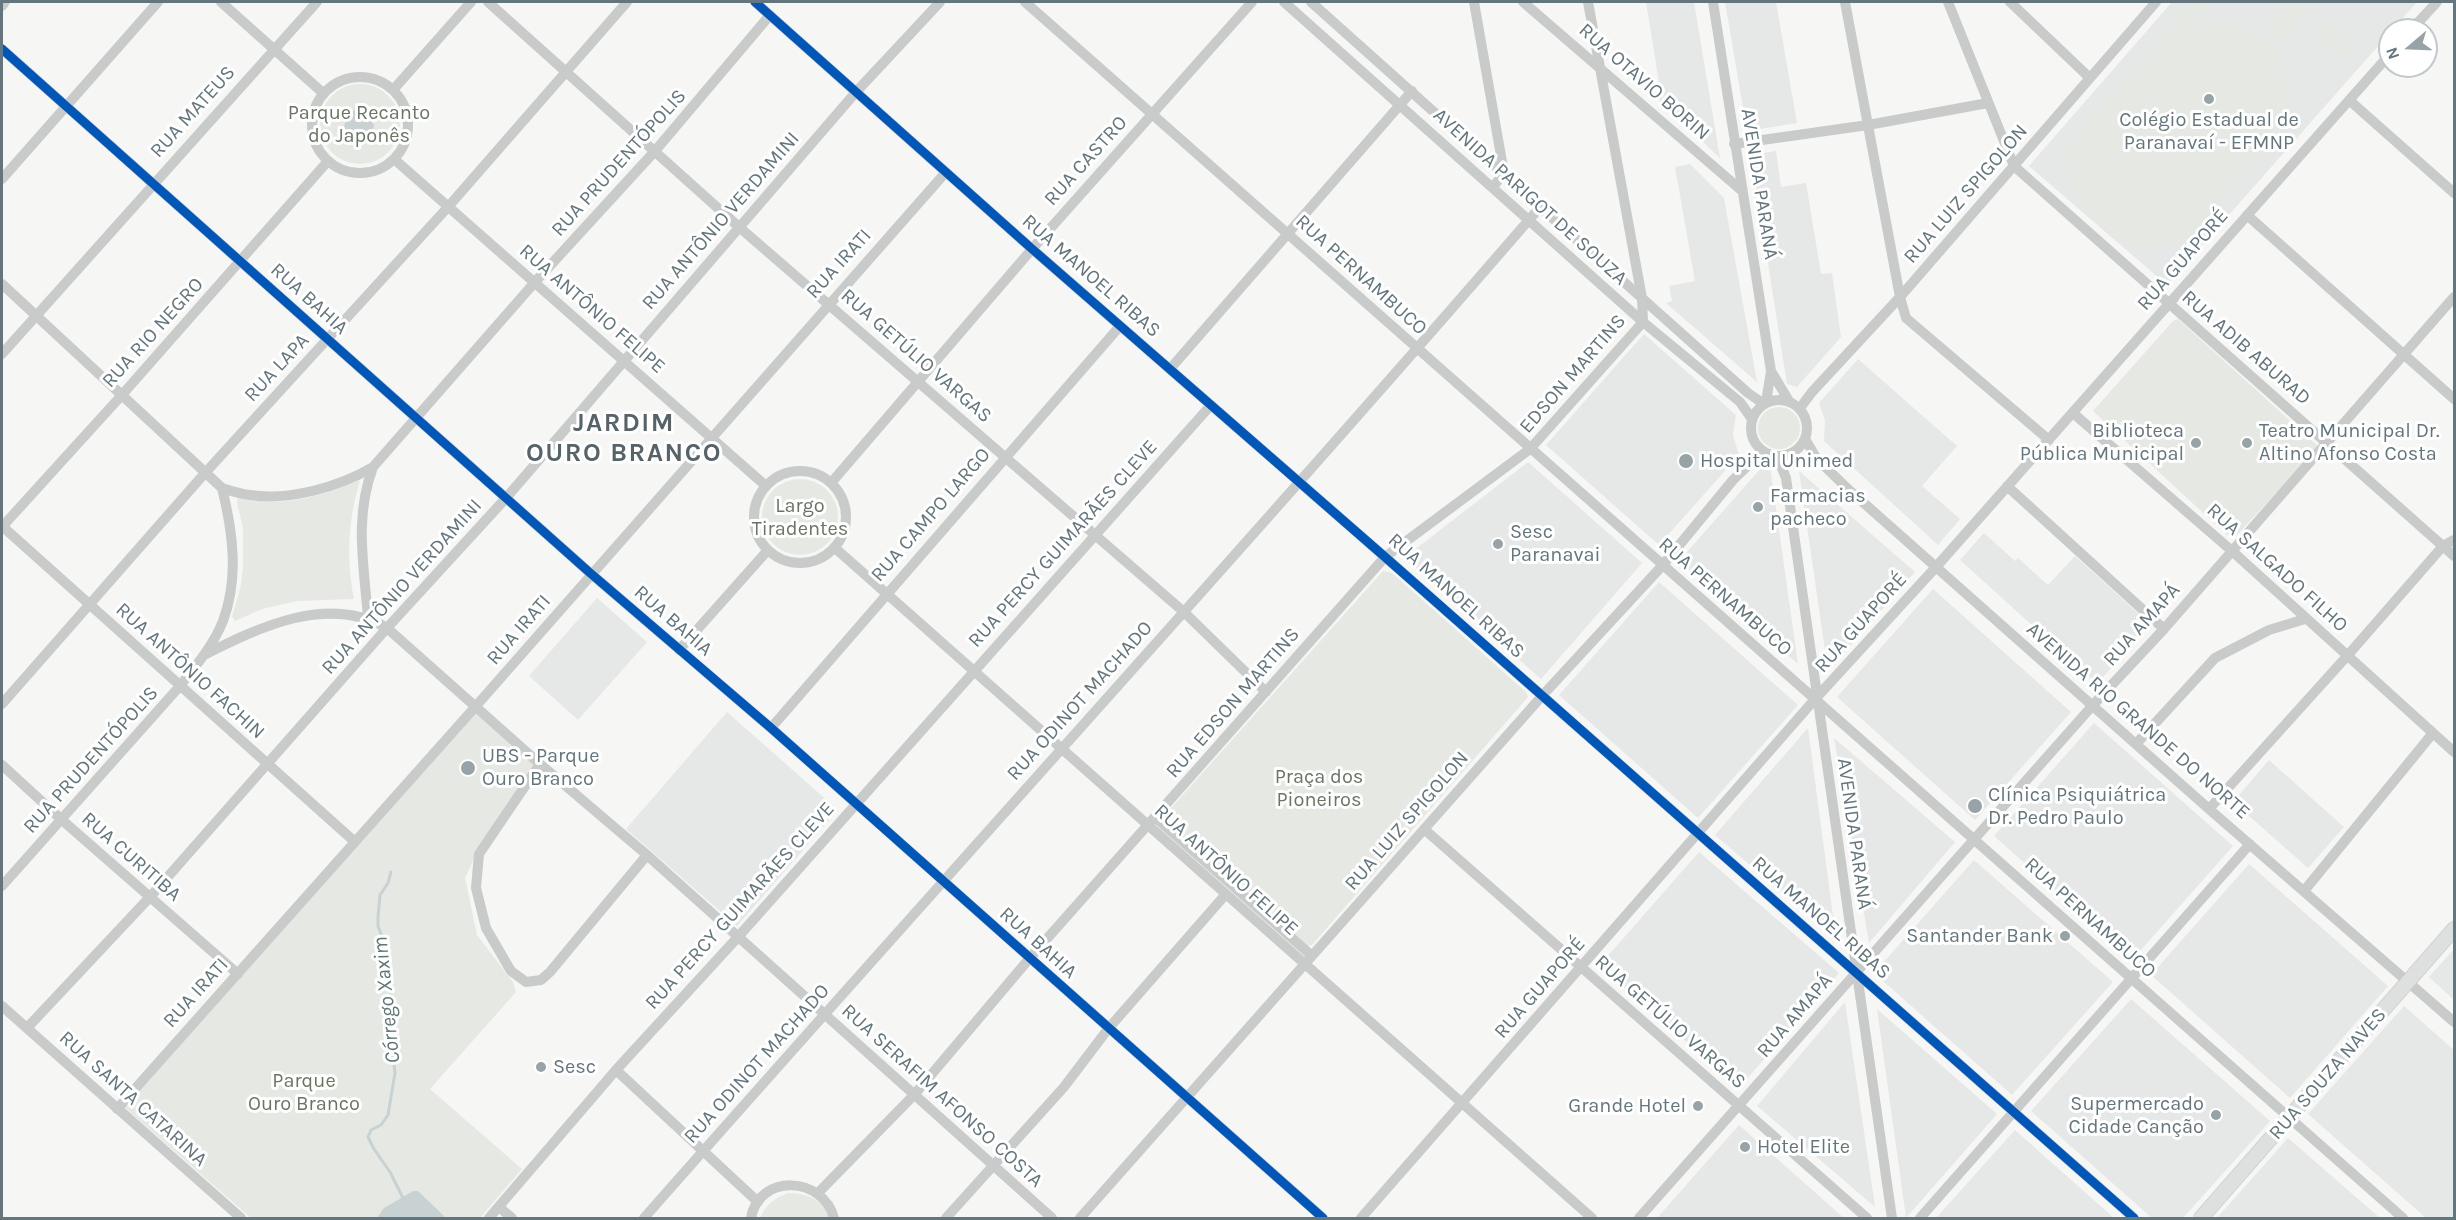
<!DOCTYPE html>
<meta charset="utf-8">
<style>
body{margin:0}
#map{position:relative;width:2456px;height:1220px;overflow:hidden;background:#f6f6f5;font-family:Karla,sans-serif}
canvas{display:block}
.frame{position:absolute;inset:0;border:3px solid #64767d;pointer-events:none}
.north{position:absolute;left:2378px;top:18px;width:60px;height:60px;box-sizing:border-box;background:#fff;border:2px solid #c1c8cb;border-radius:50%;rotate:251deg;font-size:16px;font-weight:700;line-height:24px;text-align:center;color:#64767d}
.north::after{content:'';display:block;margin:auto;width:21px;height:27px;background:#97a3a7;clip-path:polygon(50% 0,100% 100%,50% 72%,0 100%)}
</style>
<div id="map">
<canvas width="2456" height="1220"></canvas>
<div class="frame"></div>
<div class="north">N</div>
</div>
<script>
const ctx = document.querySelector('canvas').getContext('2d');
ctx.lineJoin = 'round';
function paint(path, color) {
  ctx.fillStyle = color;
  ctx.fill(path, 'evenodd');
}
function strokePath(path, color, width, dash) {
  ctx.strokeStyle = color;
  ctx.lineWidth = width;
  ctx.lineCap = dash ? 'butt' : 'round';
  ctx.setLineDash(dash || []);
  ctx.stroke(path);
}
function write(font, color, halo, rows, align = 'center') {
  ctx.font = font + ' Karla,sans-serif';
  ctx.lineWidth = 6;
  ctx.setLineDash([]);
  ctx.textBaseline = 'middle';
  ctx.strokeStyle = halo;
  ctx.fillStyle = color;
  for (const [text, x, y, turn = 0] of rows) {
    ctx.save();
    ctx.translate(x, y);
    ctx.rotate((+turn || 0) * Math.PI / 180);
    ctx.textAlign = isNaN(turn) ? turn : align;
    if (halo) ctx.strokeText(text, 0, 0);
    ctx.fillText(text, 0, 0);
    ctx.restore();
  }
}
paint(new Path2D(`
 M 1646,2 L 1694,2 L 1720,158 L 1654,96 L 1661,95 Z
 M 1725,2 L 1776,2 L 1797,123 L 1747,131 Z
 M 2172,2 L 2417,2 L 2167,285 L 2029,166 Z
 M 1776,151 L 1781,187 L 1806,183 L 1821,274 L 1832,273 L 1841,337 L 1797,387 L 1787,384 L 1751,155 Z
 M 1690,164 L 1724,198 L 1757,382 L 1666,303 L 1672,301 L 1669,286 L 1695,281 L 1675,167 Z
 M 1644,334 L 1736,415 L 1733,435 L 1739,455 L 1659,545 L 1546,445 Z
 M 1858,359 L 1957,446 L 1922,486 L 1960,519 L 1938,545 L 1824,441 L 1825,420 L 1819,403 Z
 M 1769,459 L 1798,664 L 1679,561 Z
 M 1528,462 L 1642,563 L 1541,679 L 1404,558 Z
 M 1799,471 L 1915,572 L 1828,671 Z
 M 1984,533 L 2015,561 L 2018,558 L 2048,585 L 2075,556 L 2150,624 L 2097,684 L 1960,560 Z
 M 1659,582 L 1798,705 L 1698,818 L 1559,695 Z
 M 1933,589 L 2071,712 L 1975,820 L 1837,697 Z
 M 597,598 L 647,642 L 578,720 L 529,676 Z
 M 727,712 L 838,810 L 737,926 L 626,829 Z
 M 2094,723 L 2233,846 L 2133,959 L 1994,836 Z
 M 1808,728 L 1836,939 L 1715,835 Z
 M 1834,738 L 1955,842 L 1869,943 Z
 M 2269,760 L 2344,827 L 2308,868 L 2233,802 Z
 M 1699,852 L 1839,973 L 1739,1088 L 1599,966 Z
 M 1974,860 L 2113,982 L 2012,1095 L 1874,973 Z
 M 2249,864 L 2388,986 L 2290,1098 L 2151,975 Z
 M 2454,949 L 2454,1000 L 2429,977 Z
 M 2131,999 L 2270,1121 L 2183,1218 L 2152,1218 L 2031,1111 Z
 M 1845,1002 L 1875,1207 L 1757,1106 Z
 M 2404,1006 L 2454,1050 L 2454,1218 L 2426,1218 L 2308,1114 Z
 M 1877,1009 L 1997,1114 L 1906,1218 Z
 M 1739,1125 L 1844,1218 L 1657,1218 Z
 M 2015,1130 L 2114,1218 L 1936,1218 Z
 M 2288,1138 L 2380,1218 L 2217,1218 Z`), '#e6e7e7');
paint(new Path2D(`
 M 2193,2 L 2211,3 L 2196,22 C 2262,12 2320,83 2275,141 C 2260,158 2245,176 2230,193 C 2219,205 2209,220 2196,231 C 2169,253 2129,250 2103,228 C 2084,211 2072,188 2073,163 L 2066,170 L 2055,160 Z
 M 2290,2 L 2303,2 L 2311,9 L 2283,42 L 2267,28 Z
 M 2327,21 L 2357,47 L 2342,63 L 2312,37 Z
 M320 124a40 40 0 1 1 80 0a40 40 0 1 1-80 0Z
 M 2178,319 L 2319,447 L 2236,536 L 2227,535 L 2093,411 L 2173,321 Z
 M1758 428a21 21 0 1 1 42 0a21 21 0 1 1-42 0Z
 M762 517a38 38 0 1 1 76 0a38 38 0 1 1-76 0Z
 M 360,480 C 348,521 346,557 354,599 L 297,601 L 262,609 L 235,621 L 232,617 L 241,585 L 243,567 L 243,528 L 237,503 L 238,498 C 281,508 320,497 360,480 Z
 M 1383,571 L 1392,573 L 1526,692 L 1528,697 L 1312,945 L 1306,946 L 1164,819 L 1164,816 Z
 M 473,711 L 534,765 L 477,852 L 465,878 L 477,935 L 513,982 L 516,992 L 430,1089 L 522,1169 L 480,1218 L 251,1218 L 123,1106 Z
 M 788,1193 C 806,1193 824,1199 829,1218 L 760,1218 C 766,1205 774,1198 788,1193 Z`), '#e6e8e3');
paint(new Path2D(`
 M 359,107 L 361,113 L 366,114 L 374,125 L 372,136 L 361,143 L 354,141 L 352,131 L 344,128 C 345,118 351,111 359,107 Z
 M 413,1191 L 418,1191 L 446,1218 L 377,1218 L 384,1208 Z`), '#c8d2d3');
strokePath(new Path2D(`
 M 391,872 L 388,883 L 380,895 L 378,917 L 378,926 L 384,942 L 384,970 L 390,989 L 393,1009 L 391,1035 L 395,1073 L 388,1115 L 381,1125 L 371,1130 L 368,1137 L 374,1149 L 390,1172 L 403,1198`), '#c8d2d3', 3);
const major = new Path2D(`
 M 2201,1218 L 2454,929`);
strokePath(major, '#d1d2d2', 16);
strokePath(new Path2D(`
 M 221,2 L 323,93
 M 488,2 L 739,227 L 1184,612 L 1266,692
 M 755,2 L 1031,248 L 1385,557 L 2134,1218
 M 1025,2 L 2403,1218
 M 1284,2 L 1643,322 L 1740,402 L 1752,419
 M 1311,2 L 1748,393 L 1764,404
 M 1474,2 L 1504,173 L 1493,187
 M 1523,2 L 1741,190
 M 1713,2 L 1771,371 L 1766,402
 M 1845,2 L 1900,297 L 1906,318 L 2049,440
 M 1948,2 L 2014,166 L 2454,556
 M 2010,2 L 2090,78
 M 2,6 L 5,2
 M 2411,30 L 2437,2
 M 2,49 L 589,572 L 771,728 L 1323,1218
 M312 125a48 48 0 1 1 96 0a48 48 0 1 1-96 0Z
 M 393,90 L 471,2
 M 2349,100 L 2454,193
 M 1734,144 L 1868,125 L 1988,103
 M 394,159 L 766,486
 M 2,179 L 158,2
 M 2247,215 L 2454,399
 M 2,284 L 222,488 C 231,491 240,494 250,495 C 289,501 339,487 373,467 L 535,282 L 655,151 L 770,15
 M 2,354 L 317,2
 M 1170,369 L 1412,91
 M 1771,371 L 1789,401
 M1751 428a28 28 0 1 1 56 0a28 28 0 1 1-56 0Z
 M 1800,408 L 1812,392 L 1900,297 L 2156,2
 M 2073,413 L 2232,551 L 2454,752
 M 1805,439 L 1817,459 L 1848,489 L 2209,809 L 2454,1022
 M 1777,456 L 1786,478 L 1892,1218
 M754 517a46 46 0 1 1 92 0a46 46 0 1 1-92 0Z
 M 831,483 L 1032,249 L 1252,2
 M 2007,486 L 2164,629
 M 2,526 L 355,842
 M 2,527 L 121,396 L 328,161
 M 835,548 L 1592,1218
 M 368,618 C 364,565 354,518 373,467
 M 679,650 L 768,550
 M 204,655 C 260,627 327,594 387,628 L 540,764 L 647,855 L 1052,1218
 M 2,704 L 205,473 L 448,207 L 627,2
 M 771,728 L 1120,326
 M 2136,744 L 2215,658 L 2269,630 L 2305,619
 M 540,764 L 479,854 L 476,888 L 486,928 L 511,971 L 526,982 L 541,980 L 550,972 L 647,855
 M 2,765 L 62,820 L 238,974
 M 2209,809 L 2348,655 L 2443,546 L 2454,540
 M 1156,818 L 1312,956
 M 1424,829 L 1867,1218
 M 2,886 L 179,687 C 195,667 213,646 223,621 C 239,578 233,532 222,488
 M 2304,891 L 2433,733
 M 2,1006 L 241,1218
 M 27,1028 L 150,897 L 387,628 L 506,498 L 856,92 L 940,2
 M 616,1070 L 758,1202
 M 117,1109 L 476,706 L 946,172
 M 818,1193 L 914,1095 L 1029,959 L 1385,557 L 1530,449 L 1643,322 L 1642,298 L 1588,2
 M 499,1207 L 512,1218
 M 489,1218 L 616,1070 L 738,937 L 1211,405
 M 644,1218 C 942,880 1246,547 1541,206
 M 751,1218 C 759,1173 823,1176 834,1218
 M 946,1218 L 1064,1087 L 1108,1029 L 1226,894
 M 1080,1218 L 1542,696 L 1662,566 L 1733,480 L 1763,451
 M 1361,1218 L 1816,698 L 1936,567 L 2390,54
 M 1639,1218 L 2093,705 L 2164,629 L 2454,297
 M 1920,1218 L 2250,844`), '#c9cbca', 10);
strokePath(major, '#dedfdf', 14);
strokePath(new Path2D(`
 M 755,2 L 1031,248 L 1385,557 L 2134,1218
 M 2,49 L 589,572 L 771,728 L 1323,1218`), '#0057b8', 9);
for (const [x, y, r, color] of [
 [2209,99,6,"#97a3a7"],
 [2196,443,6,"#97a3a7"],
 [2247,443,6,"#97a3a7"],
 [1686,461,8,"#97a3a7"],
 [1758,507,6,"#97a3a7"],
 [1498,544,6,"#97a3a7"],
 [468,768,8,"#97a3a7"],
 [1975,806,8,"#97a3a7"],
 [2065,936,6,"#97a3a7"],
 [541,1067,6,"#97a3a7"],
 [1698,1106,6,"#97a3a7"],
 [2216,1115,6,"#97a3a7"],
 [1745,1147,6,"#97a3a7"]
]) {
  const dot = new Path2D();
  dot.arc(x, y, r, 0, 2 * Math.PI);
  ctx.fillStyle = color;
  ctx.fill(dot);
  strokePath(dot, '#fff', 2);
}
write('20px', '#64767d', '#fff', [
 ["RUA OTAVIO BORIN",1644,82,41],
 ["RUA MATEUS",193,112,-48],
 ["RUA CASTRO",1086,161,-48],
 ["RUA PRUDENTÓPOLIS",619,163,-48],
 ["AVENIDA PARANÁ",1759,184,81],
 ["RUA LUIZ SPIGOLON",1966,194,-49],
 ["AVENIDA PARIGOT DE SOUZA",1530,197,42],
 ["RUA ANTÔNIO VERDAMINI",721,221,-49],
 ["RUA GUAPORÉ",2183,260,-49],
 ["RUA IRATI",839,264,-48],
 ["RUA PERNAMBUCO",1361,275,42],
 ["RUA MANOEL RIBAS",1091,276,41],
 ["RUA BAHIA",309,299,42],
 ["RUA ANTÔNIO FELIPE",592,309,41],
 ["RUA RIO NEGRO",153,333,-48],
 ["RUA ADIB ABURAD",2246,348,41],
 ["RUA GETÚLIO VARGAS",916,356,41],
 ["RUA LAPA",277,368,-47],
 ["EDSON MARTINS",1573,374,-49],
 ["RUA CAMPO LARGO",931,515,-49],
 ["RUA PERCY GUIMARÃES CLEVE",1063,544,-48],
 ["RUA SALGADO FILHO",2277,568,42],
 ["RUA ANTÔNIO VERDAMINI",402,587,-48],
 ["RUA MANOEL RIBAS",1456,596,42],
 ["RUA PERNAMBUCO",1725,597,41],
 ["RUA BAHIA",673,621,41],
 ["RUA GUAPORÉ",1861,623,-48],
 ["RUA AMAPÁ",2142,625,-48],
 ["RUA IRATI",519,630,-49],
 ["RUA ANTÔNIO FACHIN",190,671,42],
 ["RUA ODINOT MACHADO",1080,701,-48],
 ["RUA EDSON MARTINS",1233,703,-49],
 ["AVENIDA RIO GRANDE DO NORTE",2138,721,41],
 ["RUA PRUDENTÓPOLIS",91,760,-48],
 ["RUA LUIZ SPIGOLON",1407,821,-49],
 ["AVENIDA PARANÁ",1854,834,82],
 ["RUA CURITIBA",131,857,41],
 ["RUA ANTÔNIO FELIPE",1226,870,42],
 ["RUA PERCY GUIMARÃES CLEVE",740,906,-48],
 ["RUA MANOEL RIBAS",1821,918,41],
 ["RUA PERNAMBUCO",2090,918,42],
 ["RUA BAHIA",1038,943,42],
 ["RUA GUAPORÉ",1540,988,-49],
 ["RUA IRATI",196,993,-48],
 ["RUA AMAPÁ",1795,1016,-49],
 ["RUA GETÚLIO VARGAS",1670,1022,41],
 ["RUA ODINOT MACHADO",757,1064,-48],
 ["RUA SOUZA NAVES",2328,1074,-49],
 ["RUA SERAFIM AFONSO COSTA",942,1096,42],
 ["RUA SANTA CATARINA",133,1099,42]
]);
write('20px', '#697663', '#fff', [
 ["Parque Recanto",359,113],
 ["do Japonês",359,136],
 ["Largo",800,506],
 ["Tiradentes",800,529],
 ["Praça dos",1319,777],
 ["Pioneiros",1319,800],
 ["Parque",304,1081],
 ["Ouro Branco",304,1104]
]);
write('20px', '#64767d', '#fff', [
 ["Colégio Estadual de",2209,120,"center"],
 ["Paranavaí - EFMNP",2209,143,"center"],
 ["Biblioteca",2184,431,"right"],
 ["Pública Municipal",2184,454,"right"],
 ["Teatro Municipal Dr.",2259,431],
 ["Altino Afonso Costa",2259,454],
 ["Hospital Unimed",1700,461],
 ["Farmacias",1770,496],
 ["pacheco",1770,519],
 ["Sesc",1510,532],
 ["Paranavai",1510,555],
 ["UBS - Parque",482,756],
 ["Ouro Branco",482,779],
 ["Clínica Psiquiátrica",1988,795],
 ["Dr. Pedro Paulo",1988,818],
 ["Santander Bank",2053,936,"right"],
 ["Sesc",553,1067],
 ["Supermercado",2204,1104,"right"],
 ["Cidade Canção",2204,1127,"right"],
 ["Grande Hotel",1686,1106,"right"],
 ["Hotel Elite",1757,1147]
], 'left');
write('italic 21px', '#5f7578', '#fff', [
 ["Córrego Xaxim",387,1000,-96]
]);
ctx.letterSpacing = '1.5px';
write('bold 26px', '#566369', '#fff', [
 ["JARDIM",624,424],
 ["OURO BRANCO",624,454]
]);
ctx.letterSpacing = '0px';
</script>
